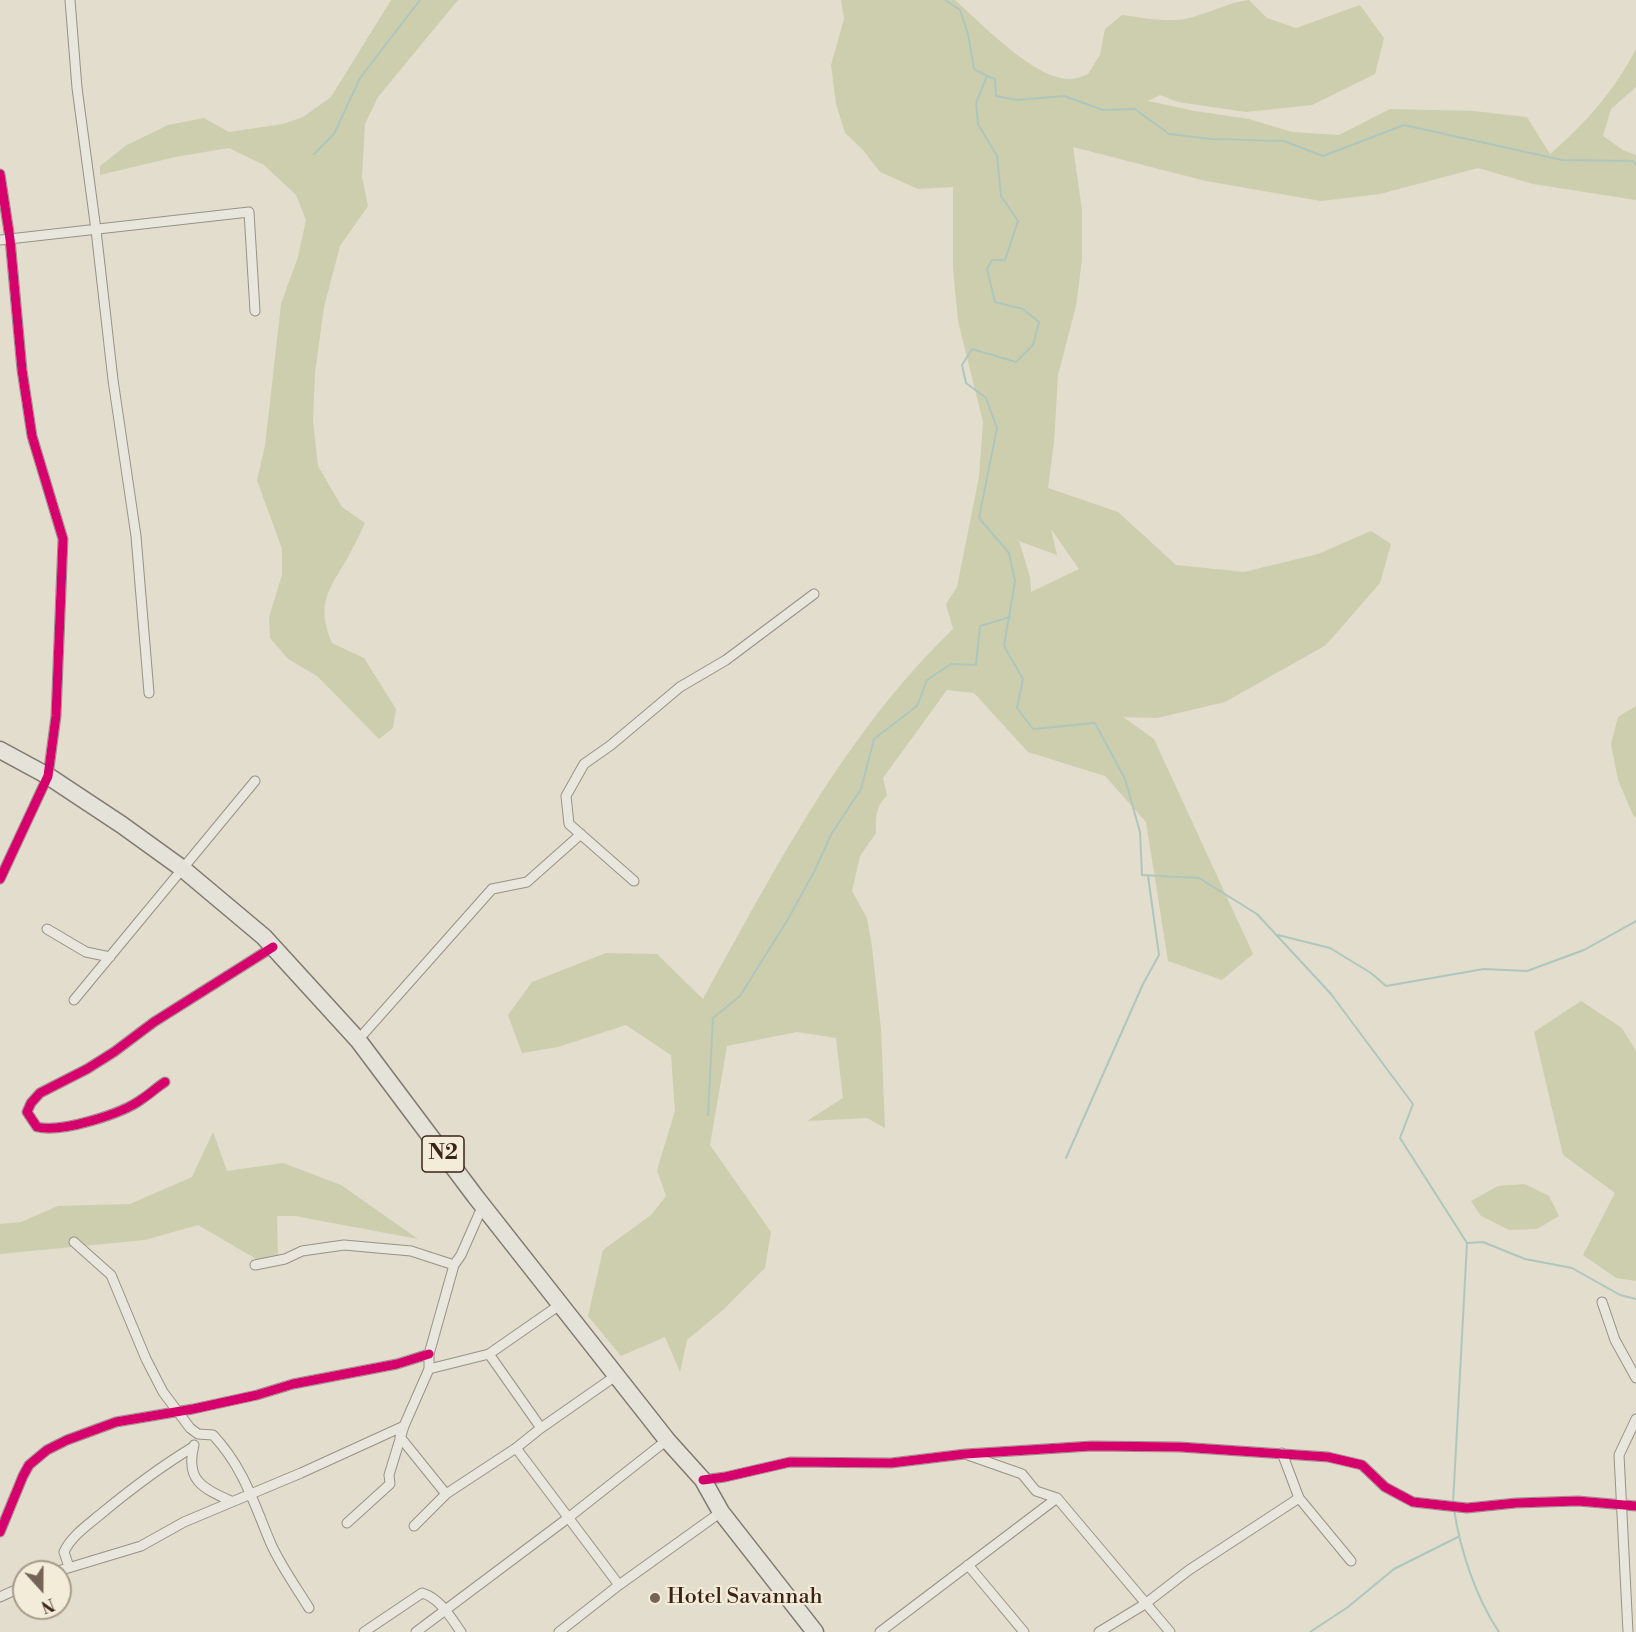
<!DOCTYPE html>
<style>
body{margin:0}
#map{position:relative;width:1636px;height:1632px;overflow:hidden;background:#e2ddcd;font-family:"Libre Bodoni",serif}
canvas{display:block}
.north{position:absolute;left:12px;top:1560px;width:60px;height:60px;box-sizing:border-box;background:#f2ecd9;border:2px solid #a99b8b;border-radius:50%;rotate:159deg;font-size:16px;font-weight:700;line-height:24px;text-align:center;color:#3c2217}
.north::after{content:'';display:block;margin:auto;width:21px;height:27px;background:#766357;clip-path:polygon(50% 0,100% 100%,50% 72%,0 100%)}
</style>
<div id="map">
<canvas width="1636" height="1632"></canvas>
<div class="north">N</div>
</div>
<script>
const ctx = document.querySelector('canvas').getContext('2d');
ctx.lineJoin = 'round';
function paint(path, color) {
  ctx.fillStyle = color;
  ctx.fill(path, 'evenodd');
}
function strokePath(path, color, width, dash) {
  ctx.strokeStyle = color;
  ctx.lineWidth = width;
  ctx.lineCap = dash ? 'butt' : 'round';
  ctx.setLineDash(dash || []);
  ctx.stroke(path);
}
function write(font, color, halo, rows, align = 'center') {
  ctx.font = font + ' "Libre Bodoni",serif';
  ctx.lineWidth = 4.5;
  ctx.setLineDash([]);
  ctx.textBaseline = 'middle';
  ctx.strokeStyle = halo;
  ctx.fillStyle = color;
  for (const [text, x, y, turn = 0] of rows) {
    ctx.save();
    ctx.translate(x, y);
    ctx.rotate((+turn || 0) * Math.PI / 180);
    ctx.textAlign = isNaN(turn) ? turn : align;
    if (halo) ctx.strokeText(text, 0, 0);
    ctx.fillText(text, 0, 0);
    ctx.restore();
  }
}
paint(new Path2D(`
 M 391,0 L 458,0 L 378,97 L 365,124 L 362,177 L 368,206 L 340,246 L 324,307 L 315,373 L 313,421 L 318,466 L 342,507 L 365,523 C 360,534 354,546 348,557 C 329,590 315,603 332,643 L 364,658 L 396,709 L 393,728 L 379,739 L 317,676 L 288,659 L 270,638 L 269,617 L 282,575 L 282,549 L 257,480 L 265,446 L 281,304 L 298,257 L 306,220 L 296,195 L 264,165 L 229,148 L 175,157 L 100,175 L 100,166 L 127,145 L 168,125 L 204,118 L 229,132 L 283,124 L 303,117 L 331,97 Z
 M 841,0 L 955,0 C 981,23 1035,80 1070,79 C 1076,79 1083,76 1088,74 L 1100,55 L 1105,29 L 1122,15 C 1139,17 1158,21 1175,20 C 1200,19 1223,3 1249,0 L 1267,18 L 1296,28 L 1360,5 L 1384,38 L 1375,74 L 1312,105 L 1246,112 L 1178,102 L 1160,95 L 1148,101 L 1195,111 L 1249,119 L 1292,132 L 1339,135 L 1390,109 L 1474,111 L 1527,117 L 1550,154 C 1585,124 1615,90 1636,49 L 1636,87 L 1611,109 L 1603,136 L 1623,150 L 1636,155 L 1636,200 L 1533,184 L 1478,168 L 1380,194 L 1321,201 L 1206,181 L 1073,147 L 1082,210 L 1082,259 L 1076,306 L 1058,375 L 1054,442 L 1048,488 L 1118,512 L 1176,565 L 1244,572 L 1318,554 L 1371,531 L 1391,544 L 1380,583 L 1326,645 L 1225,702 L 1157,718 L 1123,717 L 1154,739 L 1253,954 L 1222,980 L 1168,961 L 1146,822 L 1105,776 L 1028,752 L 974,693 L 947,690 L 883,778 L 887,795 C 876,807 875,817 876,833 L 860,856 L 852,891 L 867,918 L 872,947 L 881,1029 L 885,1128 L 867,1118 L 807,1121 L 843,1098 L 836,1038 L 797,1032 L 727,1046 L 710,1145 L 771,1232 L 765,1268 L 724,1309 L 687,1340 L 680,1372 L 665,1337 L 621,1356 L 588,1316 L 603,1250 L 651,1215 L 666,1196 L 657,1170 L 675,1111 L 671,1055 L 626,1025 L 558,1047 L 522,1053 L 508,1015 L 532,982 L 606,953 L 657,954 L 703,999 C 775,869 844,734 953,629 L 946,604 L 957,587 L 979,477 L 983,422 L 958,321 L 953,268 L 953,187 L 918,189 L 880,172 L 863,150 L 845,133 L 836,104 L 831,65 L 844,19 ZM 1051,529 L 1079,569 L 1031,592 L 1030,577 L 1019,541 L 1057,555 Z
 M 1636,706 L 1636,818 L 1633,815 L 1618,780 L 1611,744 L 1618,717 Z
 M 1581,1001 L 1622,1028 L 1636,1051 L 1636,1281 L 1616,1278 L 1583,1255 L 1615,1193 L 1563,1155 L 1534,1032 Z
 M 213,1132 L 227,1171 L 283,1163 L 341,1185 L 418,1239 L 295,1216 L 277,1216 L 278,1262 L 258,1260 L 198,1225 L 145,1240 L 0,1254 L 0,1224 L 21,1222 L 58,1206 L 130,1204 L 192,1177 Z
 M 1525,1184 L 1549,1196 L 1559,1216 L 1537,1229 L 1509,1230 L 1481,1216 L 1471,1201 L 1498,1186 Z`), '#cdcead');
strokePath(new Path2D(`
 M 945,0 L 960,10 L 968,34 L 974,69 L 987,76 L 976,103 L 978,124 L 997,156 L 1001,196 L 1018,221 L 1005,260 L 992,260 L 987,269 L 995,302 L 1023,309 L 1039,322 L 1033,345 L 1016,362 L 972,349 L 962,365 L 966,383 L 986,398 L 997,428 L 979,518 L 1009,553 L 1015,581 L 1004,646 L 1023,679 L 1017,708 L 1033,729 L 1095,723 L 1125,779 L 1140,832 L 1142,875 L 1199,878 L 1257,914 L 1331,994 L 1413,1104 L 1400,1138 L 1467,1243 L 1453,1504
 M 987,76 L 995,79 L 996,96 L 1017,100 L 1064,96 L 1103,110 L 1135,109 L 1169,134 L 1211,139 L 1284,141 L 1323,156 L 1404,125 L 1562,160 L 1633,161 L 1636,165
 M 314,154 L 334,134 L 360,78 L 420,0
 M 1278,935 L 1330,948 L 1371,973 L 1386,986 L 1484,969 L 1527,971 L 1584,950 L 1636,921
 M 708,1115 L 713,1018 L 740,996 L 788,919 L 814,872 L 832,833 L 861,789 L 874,739 L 917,706 L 927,680 L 951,664 L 976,665 L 980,626 L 1010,617
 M 1066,1158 L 1143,984 L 1159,955 L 1148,876
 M 1468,1243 L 1483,1242 L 1525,1259 L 1572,1268 L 1620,1295 L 1636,1299
 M 1454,1509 C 1460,1550 1476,1598 1499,1632
 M 1310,1632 L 1348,1607 L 1394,1569 L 1458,1537`), '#aec7be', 2);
const minor = new Path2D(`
 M 70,0 L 77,88 L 96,230 L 113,380 L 136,536 L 149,693
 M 0,174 L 10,239 L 22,370 L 32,436 L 63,539 L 56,716 L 48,776 L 0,879
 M 0,240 L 249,212 L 255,311
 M 634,881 L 569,824 L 566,796 L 584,764 L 611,745 L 680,687 L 726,660 L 814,594
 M 47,929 L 86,952 L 110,957
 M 74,1000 L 255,781
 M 358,1040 L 492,889 L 527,882 L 581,834
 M 165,1082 C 157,1087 150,1094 142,1099 C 122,1114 61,1133 37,1127 L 27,1112 L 31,1103 L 40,1093 L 87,1069 L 114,1052 L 154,1022 L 273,947
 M 74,1242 L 111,1275 L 146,1359 L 163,1392 L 190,1428 L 198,1434 L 213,1435 C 244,1468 254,1504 271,1544 C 281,1566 296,1587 309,1608
 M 255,1265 L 285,1259 L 302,1251 L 344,1245 L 411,1251 L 454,1265
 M 1602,1302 L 1615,1340 L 1636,1378
 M 489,1354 L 541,1428
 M 429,1369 L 489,1354 L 561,1304
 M 400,1437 L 446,1494
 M 194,1445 C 185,1480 202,1488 231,1501
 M 516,1448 L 619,1585
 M 1282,1453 L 1299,1498 L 1351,1561
 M 968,1455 L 1022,1474 L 1036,1491 L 1057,1498 L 1170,1632
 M 703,1480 L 725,1477 L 790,1462 L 891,1463 L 965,1454 L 1092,1446 L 1180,1447 L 1328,1457 L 1362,1465 L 1385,1487 L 1413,1502 L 1467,1508 L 1516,1503 L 1578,1501 L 1636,1506
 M 347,1523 L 390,1484 L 389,1475 L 404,1426 L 429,1369 L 429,1354 L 454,1265 L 461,1255 L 483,1205
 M 414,1526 L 446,1494 L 516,1448 L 541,1428 L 617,1375
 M 0,1532 L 23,1476 L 29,1465 L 47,1450 L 67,1440 L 116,1422 L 193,1409 L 257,1395 L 293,1384 L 397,1364 L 429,1354
 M 968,1565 L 1024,1632
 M 69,1567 L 64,1552 C 71,1536 89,1524 102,1513 C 131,1489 160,1467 193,1447
 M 55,1572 L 141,1546 L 184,1522 L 301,1473 L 404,1426
 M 0,1597 L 24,1586
 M 364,1632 L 422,1593 C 440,1598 451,1618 461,1632
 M 416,1632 L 568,1518 L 667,1440
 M 559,1632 L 619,1585 L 721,1512
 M 880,1632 L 1057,1498
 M 1099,1632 L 1145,1604 L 1189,1570 L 1299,1498
 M 1628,1632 L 1619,1455 L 1636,1419`);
const trunk = new Path2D(`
 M 0,750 L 48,776 L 122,825 L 183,869 L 264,937 L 358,1040 L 475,1196 L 667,1440 L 703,1480 L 721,1512 L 815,1632`);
strokePath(minor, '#989287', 11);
strokePath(trunk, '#807970', 19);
strokePath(minor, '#e9e6de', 9);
strokePath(trunk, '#e5e2d9', 16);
strokePath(new Path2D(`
 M 0,174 L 10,239 L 22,370 L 32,436 L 63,539 L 56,716 L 48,776 L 0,879
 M 165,1082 C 157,1087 150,1094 142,1099 C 122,1114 61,1133 37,1127 L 27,1112 L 31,1103 L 40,1093 L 87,1069 L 114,1052 L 154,1022 L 273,947
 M 703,1480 L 725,1477 L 790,1462 L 891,1463 L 965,1454 L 1092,1446 L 1180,1447 L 1328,1457 L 1362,1465 L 1385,1487 L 1413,1502 L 1467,1508 L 1516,1503 L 1578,1501 L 1636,1506
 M 0,1532 L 23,1476 L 29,1465 L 47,1450 L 67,1440 L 116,1422 L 193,1409 L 257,1395 L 293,1384 L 397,1364 L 429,1354`), '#d6006c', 9);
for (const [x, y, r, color] of [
 [655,1598,6,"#766357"]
]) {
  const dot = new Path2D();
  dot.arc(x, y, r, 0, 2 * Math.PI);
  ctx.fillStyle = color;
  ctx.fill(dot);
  strokePath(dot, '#f2ecd9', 2);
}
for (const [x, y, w] of [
 [443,1154,42]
]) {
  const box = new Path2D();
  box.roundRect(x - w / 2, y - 18, w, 36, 4.5);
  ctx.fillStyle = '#f2ecd9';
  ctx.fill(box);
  strokePath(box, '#3c2217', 1.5);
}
write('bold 21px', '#3c2217', null, [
 ["N2",443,1154]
]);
write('22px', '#3c2217', '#f2ecd9', [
 ["Hotel Savannah",667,1598]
], 'left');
</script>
